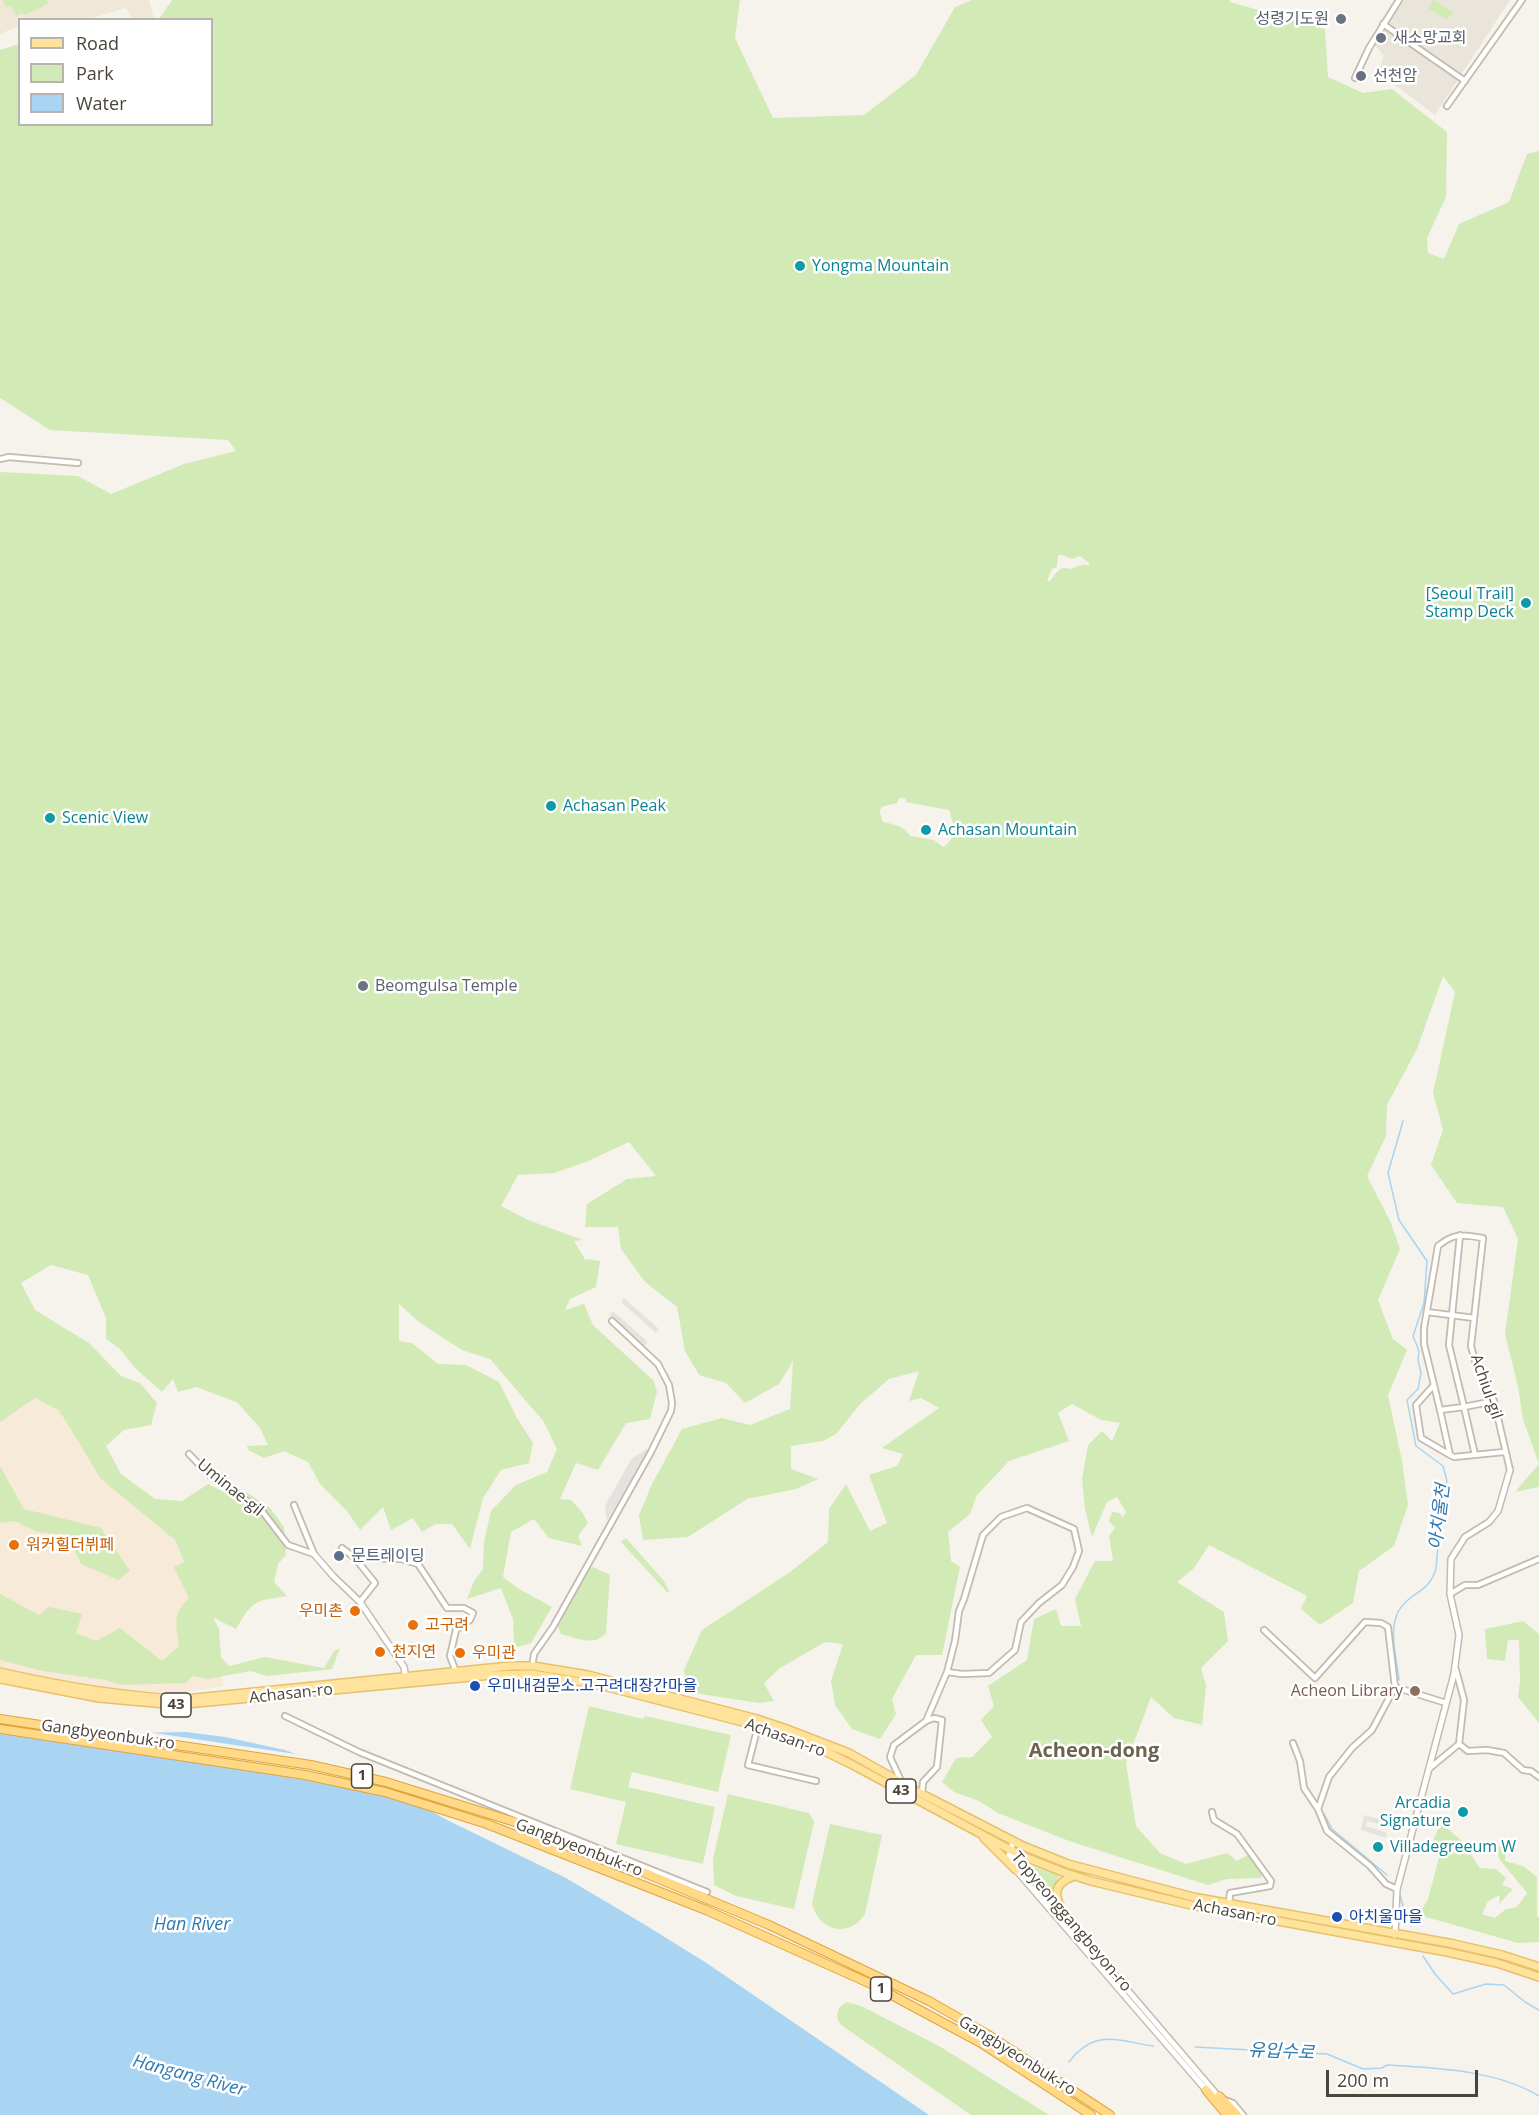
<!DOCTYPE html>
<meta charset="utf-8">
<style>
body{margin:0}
#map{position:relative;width:1539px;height:2115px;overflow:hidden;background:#f6f3ec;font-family:"Open Sans",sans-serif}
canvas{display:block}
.legend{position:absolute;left:18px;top:18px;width:195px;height:108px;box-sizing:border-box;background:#fff;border:2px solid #b7b4b0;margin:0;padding:8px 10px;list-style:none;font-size:18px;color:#4b4439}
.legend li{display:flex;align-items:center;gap:12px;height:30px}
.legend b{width:30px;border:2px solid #b7b4b0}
.scale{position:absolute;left:1326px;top:2070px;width:152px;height:27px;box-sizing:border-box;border:3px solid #4b4439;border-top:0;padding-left:8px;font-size:18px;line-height:21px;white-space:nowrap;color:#4b4439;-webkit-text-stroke:4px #fff;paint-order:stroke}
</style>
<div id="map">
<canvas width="1539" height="2115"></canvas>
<ul class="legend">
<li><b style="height:8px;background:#ffe39c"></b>Road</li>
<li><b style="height:16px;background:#d2eab5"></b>Park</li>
<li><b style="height:16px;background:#a9d4f2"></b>Water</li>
</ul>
<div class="scale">200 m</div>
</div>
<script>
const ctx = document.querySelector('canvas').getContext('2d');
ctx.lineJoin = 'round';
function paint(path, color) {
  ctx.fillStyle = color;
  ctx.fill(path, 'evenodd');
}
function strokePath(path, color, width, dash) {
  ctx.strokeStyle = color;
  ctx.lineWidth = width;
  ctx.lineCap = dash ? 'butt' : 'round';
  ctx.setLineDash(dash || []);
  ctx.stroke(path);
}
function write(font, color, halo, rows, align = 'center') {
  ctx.font = font + ' "Open Sans","Noto Sans KR",sans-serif';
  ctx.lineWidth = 5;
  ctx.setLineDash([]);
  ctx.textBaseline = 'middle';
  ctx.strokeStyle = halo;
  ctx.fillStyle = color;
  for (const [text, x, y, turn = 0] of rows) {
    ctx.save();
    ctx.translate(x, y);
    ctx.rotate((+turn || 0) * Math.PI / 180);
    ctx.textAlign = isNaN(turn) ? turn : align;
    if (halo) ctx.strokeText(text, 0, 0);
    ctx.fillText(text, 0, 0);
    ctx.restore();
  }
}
paint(new Path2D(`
 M 1403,0 L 1510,0 L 1435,115 L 1378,72 L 1384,56 L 1373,43 L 1390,19 L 1410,34 L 1391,19 Z`), '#eae5da');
paint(new Path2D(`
 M 47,1392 L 175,1540 L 219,1662 L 223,1686 L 184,1692 L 114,1691 L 0,1668 L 0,1408 Z`), '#f7ead8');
paint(new Path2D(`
 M 0,0 L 149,0 L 154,19 L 132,19 L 126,8 L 89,19 L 20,20 L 19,29 L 16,27 L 0,34 Z`), '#efe8d6');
paint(new Path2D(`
 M 3,0 L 47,0 L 48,4 L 24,15 L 22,13 L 16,16 L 11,5 L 6,7 Z
 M 172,0 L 740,0 L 735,38 L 773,118 L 864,115 L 916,75 L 955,7 L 972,0 L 1230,0 L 1230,2 L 1325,29 L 1328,77 L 1363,93 L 1392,89 L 1447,132 L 1446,197 L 1427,238 L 1428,253 L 1444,259 L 1459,224 L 1509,202 L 1527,154 L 1539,151 L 1539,1487 L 1515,1492 L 1539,1464 L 1523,1419 L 1518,1386 L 1505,1334 L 1518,1239 L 1503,1207 L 1457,1203 L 1431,1165 L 1443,1130 L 1433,1093 L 1455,992 L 1443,976 L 1417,1049 L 1387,1105 L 1386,1136 L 1367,1176 L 1391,1223 L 1400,1249 L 1378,1300 L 1393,1339 L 1407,1350 L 1388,1395 L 1402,1461 L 1408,1505 L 1394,1546 L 1359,1571 L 1353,1603 L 1320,1625 L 1301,1609 L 1307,1596 L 1209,1545 L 1194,1568 L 1177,1582 L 1224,1612 L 1228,1641 L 1201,1668 L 1206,1685 L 1202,1725 L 1174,1718 L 1151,1697 L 1126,1763 L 1136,1826 L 1160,1853 L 1186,1864 L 1227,1853 L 1237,1861 L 1253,1852 L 1263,1868 L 1261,1878 L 1227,1879 L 1208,1885 L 1069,1841 L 998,1813 L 979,1801 L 954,1792 L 942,1782 L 956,1758 L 972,1757 L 992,1737 L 981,1720 L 994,1706 L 988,1686 L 1027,1660 L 1034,1619 L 1056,1609 L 1061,1626 L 1081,1626 L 1075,1599 L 1095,1561 L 1113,1561 L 1109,1536 L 1115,1528 L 1109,1521 L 1112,1512 L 1120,1513 L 1122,1518 L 1126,1512 L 1117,1497 L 1107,1502 L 1092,1537 L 1085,1509 L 1082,1479 L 1088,1445 L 1102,1431 L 1112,1441 L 1120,1423 L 1101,1420 L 1072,1404 L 1058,1413 L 1069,1441 L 1009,1461 L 977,1495 L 970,1514 L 948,1532 L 951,1561 L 960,1567 L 942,1655 L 916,1655 L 892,1699 L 896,1714 L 880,1739 L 852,1729 L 835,1705 L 831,1681 L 843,1644 L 825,1642 L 780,1668 L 764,1683 L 774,1701 L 759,1703 L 687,1692 L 684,1670 L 702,1630 L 790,1572 L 828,1542 L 829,1509 L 846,1484 L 870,1531 L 887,1523 L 869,1475 L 897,1466 L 903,1454 L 882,1448 L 939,1408 L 921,1398 L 909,1401 L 919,1371 L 889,1379 L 861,1403 L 836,1434 L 823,1441 L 791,1446 L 791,1469 L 818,1479 L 796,1489 L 747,1499 L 688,1537 L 643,1540 L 639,1515 L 652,1484 L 682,1429 L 722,1418 L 750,1425 L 790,1409 L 793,1361 L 779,1384 L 745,1403 L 726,1383 L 699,1375 L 685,1351 L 677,1307 L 645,1282 L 621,1249 L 618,1227 L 585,1227 L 587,1204 L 627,1179 L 656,1176 L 629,1142 L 588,1161 L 554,1173 L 518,1175 L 501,1206 L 528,1220 L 583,1240 L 574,1241 L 586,1261 L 587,1259 L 600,1261 L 596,1287 L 570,1299 L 565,1310 L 584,1304 L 593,1325 L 654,1381 L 657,1392 L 650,1419 L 626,1423 L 598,1470 L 576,1463 L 560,1499 L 571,1500 L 582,1512 L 588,1523 L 578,1536 L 582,1546 L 549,1538 L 534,1519 L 511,1532 L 503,1577 L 519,1589 L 552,1607 L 531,1643 L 514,1648 L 513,1619 L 501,1588 L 467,1599 L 474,1581 L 483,1569 L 484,1542 L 491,1511 L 516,1485 L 547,1472 L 557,1449 L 544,1422 L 490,1359 L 462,1350 L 419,1322 L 399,1304 L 399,1341 L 412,1343 L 438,1364 L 466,1365 L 499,1382 L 517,1418 L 533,1443 L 529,1463 L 501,1470 L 483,1498 L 470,1549 L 452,1524 L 436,1524 L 422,1532 L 413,1518 L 391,1530 L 383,1507 L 360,1530 L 347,1511 L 320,1484 L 308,1462 L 284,1451 L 264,1458 L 248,1450 L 247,1446 L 268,1445 L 260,1428 L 238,1403 L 197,1387 L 178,1392 L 173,1379 L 162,1392 L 134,1367 L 120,1349 L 106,1339 L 106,1318 L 88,1275 L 51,1265 L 21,1283 L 35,1310 L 89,1343 L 121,1376 L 140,1383 L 157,1403 L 151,1425 L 124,1430 L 106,1446 L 121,1474 L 155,1499 L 182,1501 L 208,1484 L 236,1498 L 246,1492 L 270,1508 L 284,1527 L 286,1555 L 278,1564 L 274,1582 L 287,1596 C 254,1601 253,1600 236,1629 L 213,1617 L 219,1629 L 221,1657 L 229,1666 L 265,1657 L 324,1668 L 334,1651 L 340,1648 L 332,1669 L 267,1676 L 251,1671 L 207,1679 L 192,1676 L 186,1683 L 121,1685 L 106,1680 L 43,1671 L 0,1660 L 0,1594 L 39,1615 L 49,1607 L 82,1614 L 76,1633 L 96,1641 L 120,1628 L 162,1661 L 179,1646 C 176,1623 172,1615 189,1598 L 174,1567 L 184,1562 L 175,1540 L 101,1479 L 59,1410 L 35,1398 L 0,1422 L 0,472 L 78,476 L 111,494 L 184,464 L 236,451 L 228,440 L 50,430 L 0,398 L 0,50 L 19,44 L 20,124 L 212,124 L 212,20 L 159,19 ZM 1058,555 L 1062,555 L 1072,559 L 1080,556 L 1090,564 L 1088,566 L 1085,564 L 1070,569 C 1060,565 1056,573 1050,581 L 1047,581 L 1052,569 L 1057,567 ZM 899,798 L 905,798 L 906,802 L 949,810 C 954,826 959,836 943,847 L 934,840 L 910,836 C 905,826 893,824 883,822 L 880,813 L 881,807 L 897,803 Z
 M 1434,0 L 1453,12 L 1447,20 L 1428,8 Z
 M 0,1466 L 24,1509 L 101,1528 L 130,1571 L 118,1580 L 81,1564 L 67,1535 L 37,1532 L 15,1521 L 0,1523 Z
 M 626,1538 L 664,1581 L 669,1591 L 668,1593 L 621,1542 Z
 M 593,1567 L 610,1575 L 606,1633 C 594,1647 576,1638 561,1634 L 558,1626 L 588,1569 Z
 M 1523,1621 L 1539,1634 L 1539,1723 L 1518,1697 L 1520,1681 L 1519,1640 L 1508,1640 L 1505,1661 L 1487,1659 L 1485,1629 Z
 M 589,1706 L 643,1719 L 645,1716 L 731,1735 L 718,1792 L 632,1772 L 628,1787 L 715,1807 L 703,1864 L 616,1844 L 626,1802 L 570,1789 Z
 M 728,1794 L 809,1813 L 814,1822 L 794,1909 L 736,1896 L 714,1885 L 713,1859 Z
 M 1441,1823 L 1462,1841 L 1480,1868 L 1496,1869 L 1506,1878 L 1502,1885 L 1513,1889 L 1499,1904 L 1500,1895 L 1488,1901 L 1482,1914 L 1495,1918 L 1506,1909 L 1517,1907 L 1527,1893 L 1500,1860 L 1495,1846 L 1506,1847 L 1505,1861 L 1523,1866 L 1537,1877 L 1537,1917 L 1539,1917 L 1539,1942 L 1518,1943 L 1419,1915 L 1428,1899 L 1439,1858 L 1430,1847 Z
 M 830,1824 L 882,1835 L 865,1914 C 849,1939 818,1931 812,1903 Z
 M 1026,1864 L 1060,1876 L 1056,1882 L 1053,1895 Z
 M 847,2002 L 861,2006 L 939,2046 L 1049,2115 L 971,2115 L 841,2025 C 834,2016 837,2007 847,2002 Z`), '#d2eab5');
paint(new Path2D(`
 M 624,1298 L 659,1329 L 656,1333 L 621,1302 Z
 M 613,1311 L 648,1342 L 644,1346 L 609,1315 Z
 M 649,1448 L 607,1521 L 605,1509 L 607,1502 L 632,1458 Z
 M 1364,1815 L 1388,1821 L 1386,1826 L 1367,1821 L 1366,1826 L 1387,1833 L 1386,1838 L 1361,1830 Z`), '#e5e3e0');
paint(new Path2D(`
 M 0,1713 L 135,1733 L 186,1732 L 225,1737 L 285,1750 L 398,1793 L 447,1820 L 566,1878 L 647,1926 L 708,1964 L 929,2115 L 0,2115 Z`), '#a9d4f2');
paint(new Path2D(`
 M 0,1710 L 309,1756 L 399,1790 L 446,1816 L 386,1797 L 310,1780 L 0,1733 Z`), '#f6f3ec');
strokePath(new Path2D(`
 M 1399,1680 C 1397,1658 1386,1625 1402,1606 C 1415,1590 1428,1593 1436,1569 L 1442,1496 L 1447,1481 L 1443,1466 L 1416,1446 L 1407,1400 L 1418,1389 L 1421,1373 L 1418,1360 L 1419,1351 L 1413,1336 L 1424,1303 L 1427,1261 L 1399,1220 L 1388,1173 L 1403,1121
 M 1324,1814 L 1332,1829 L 1387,1875
 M 1400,1895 L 1406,1916 L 1411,1926
 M 1423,1956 L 1435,1974 L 1453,1994 L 1486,1984 L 1504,1985 L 1525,2002 L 1539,2010
 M 1195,2047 L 1327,2054 L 1363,2069 L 1382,2068 L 1387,2065 C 1437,2068 1496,2070 1539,2096
 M 1069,2062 C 1095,2028 1118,2041 1153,2046`), '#a9d4f2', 1.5);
const minor = new Path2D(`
 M 1383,24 L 1465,81
 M 1355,78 L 1369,48 L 1399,0
 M 1447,106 L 1522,0
 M 0,459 L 9,457 L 78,463
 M 1460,1235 L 1449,1345 L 1464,1407 L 1440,1410 L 1450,1455 L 1454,1457 L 1504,1452
 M 1427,1312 L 1474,1318
 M 1434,1385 L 1440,1410
 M 189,1454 L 211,1477 L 262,1511 L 288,1545 L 314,1554
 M 1450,1455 L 1421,1438 L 1416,1405 L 1434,1385 L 1424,1344 L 1424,1328 L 1438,1246 C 1455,1232 1463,1235 1483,1238 L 1471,1346 L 1476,1365 L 1494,1401 L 1510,1470
 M 1475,1455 L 1464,1407 L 1494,1401
 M 294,1505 L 314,1554
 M 342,1548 L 355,1558 L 375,1583 L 360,1602
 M 355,1558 L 401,1559 L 418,1564 L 447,1608 L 464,1608 L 473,1613 L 470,1620 L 456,1630 L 450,1656 L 456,1672
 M 1450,1594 L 1465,1585 L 1478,1585 L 1539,1559
 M 1264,1630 L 1315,1678 L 1365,1622 L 1381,1623 L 1388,1627 L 1395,1687 L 1372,1730 L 1352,1748 L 1329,1777 L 1318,1809 L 1327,1831 L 1370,1866 L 1386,1884 L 1397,1889
 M 532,1667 L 534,1654 L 553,1627 L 651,1452 L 671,1411 L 672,1403 L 669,1385 L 658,1364 L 612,1321
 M 1456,1670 L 1464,1700 L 1459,1744
 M 1395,1687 L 1446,1703
 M 285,1716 L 359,1752 L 707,1892
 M 926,1721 L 947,1672 L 962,1674 L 989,1673 L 1015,1650 L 1021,1622 L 1039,1603 L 1062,1585 L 1073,1567 L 1079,1551 L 1074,1529 L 1027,1508 L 1001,1517 L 983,1535 L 964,1599 L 959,1611 L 955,1641 L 947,1672
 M 758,1726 L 748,1765 L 816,1781
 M 1293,1743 L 1300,1761 L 1304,1788 L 1318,1809
 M 1430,1768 L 1459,1744 L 1468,1751 L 1487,1750 L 1504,1753 L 1523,1770 L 1531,1771 L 1539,1777
 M 901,1781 L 890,1757 L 894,1745 L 926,1721 L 934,1718 L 942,1720 L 937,1767 L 923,1782 L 922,1794
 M 1212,1812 L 1214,1820 L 1237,1834 L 1271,1881 L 1270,1886 L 1230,1893 L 1229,1903
 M 1225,2100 L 1233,2103 L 1243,2115`);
const tertiary = new Path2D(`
 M 314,1554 L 333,1576 L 360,1602 L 404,1667 L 406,1679
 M 1013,1841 L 1009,1856 L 1016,1870 L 1206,2090
 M 1010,1850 L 1013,1855 L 1061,1912
 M 1067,1919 L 1219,2097
 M 1395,1935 L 1397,1889 L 1454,1674 L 1459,1635 L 1450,1594 L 1451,1559 L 1465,1537 L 1489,1522 L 1498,1511 L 1510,1470`);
const primary = new Path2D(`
 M 0,1672 C 61,1686 123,1697 186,1699 L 510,1666 L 533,1666 L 588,1675 L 757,1719 L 784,1728 L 849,1753 L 922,1794 L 1023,1846 L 1068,1864 L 1193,1897 L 1454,1944 L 1502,1955 L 1539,1967
 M 0,1679 L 99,1698 L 176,1705 L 492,1675 L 532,1674 L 600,1685 L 758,1726 L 814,1746 L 851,1764 L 1020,1855 L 1063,1872 L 1091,1881 L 1191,1905 L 1447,1952 L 1497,1963 L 1539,1977
 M 984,1838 L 1016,1870
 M 1068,1921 C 1057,1901 1047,1886 1074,1876`);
const trunk = new Path2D(`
 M 0,1719 L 311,1765 L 386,1782 L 515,1822 L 604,1856 L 769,1925 L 929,2001 L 987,2034 L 1110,2115
 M 0,1729 L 305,1775 L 385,1792 L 487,1824 L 706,1910 L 871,1984 L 981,2043 L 1091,2115
 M 1206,2090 L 1227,2115
 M 1219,2096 L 1237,2115`);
strokePath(minor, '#c2bbae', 8);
strokePath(tertiary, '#c2bbae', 8);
strokePath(primary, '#e6c16a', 10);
strokePath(trunk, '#e0a43c', 10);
strokePath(minor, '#fff', 4.5);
strokePath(tertiary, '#fff', 5);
strokePath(primary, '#ffe39c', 7);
strokePath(trunk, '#ffd985', 8);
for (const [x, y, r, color] of [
 [1341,19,6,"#6b7280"],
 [1381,38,6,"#6b7280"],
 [1361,76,6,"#6b7280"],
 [800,266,6,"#0f9aa8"],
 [1526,603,6,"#0f9aa8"],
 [551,806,6,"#0f9aa8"],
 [50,818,6,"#0f9aa8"],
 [926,830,6,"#0f9aa8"],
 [363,986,6,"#6b7280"],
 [14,1545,6,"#e8710a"],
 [339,1556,6,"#5c6f8a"],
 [355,1611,6,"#e8710a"],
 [413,1625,6,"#e8710a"],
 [380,1652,6,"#e8710a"],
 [460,1653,6,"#e8710a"],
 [475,1686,6,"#1a4fb4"],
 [1415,1691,6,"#8d6e63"],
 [1463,1812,6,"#0f9aa8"],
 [1378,1847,6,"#0f9aa8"],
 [1337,1917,6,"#1a4fb4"]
]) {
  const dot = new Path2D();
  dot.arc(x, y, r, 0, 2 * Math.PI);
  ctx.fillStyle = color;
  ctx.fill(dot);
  strokePath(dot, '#fff', 2);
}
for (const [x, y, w] of [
 [176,1705,30],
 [362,1776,21],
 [901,1791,30],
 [881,1989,21]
]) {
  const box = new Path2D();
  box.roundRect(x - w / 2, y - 12, w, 24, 4.5);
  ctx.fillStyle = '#fff';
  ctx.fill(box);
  strokePath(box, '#4b4439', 1.5);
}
write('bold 15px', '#4b4439', null, [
 ["43",176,1705],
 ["1",362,1776],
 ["43",901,1791],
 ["1",881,1989]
]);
write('16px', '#5b616d', '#fff', [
 ["성령기도원",1329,19,"right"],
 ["새소망교회",1393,38],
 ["선천암",1373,76],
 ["Beomgulsa Temple",375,986]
], 'left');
write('16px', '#0d838f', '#fff', [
 ["Yongma Mountain",812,266],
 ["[Seoul Trail]",1514,594,"right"],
 ["Stamp Deck",1514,612,"right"],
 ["Achasan Peak",563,806],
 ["Scenic View",62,818],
 ["Achasan Mountain",938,830],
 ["Arcadia",1451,1803,"right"],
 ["Signature",1451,1821,"right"],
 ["Villadegreeum W",1390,1847]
], 'left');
write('16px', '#4b4439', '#fff', [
 ["Achiul-gil",1486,1387,71],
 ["Uminae-gil",230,1488,39],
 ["Achasan-ro",291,1694,-6],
 ["Gangbyeonbuk-ro",108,1735,8],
 ["Achasan-ro",785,1738,20],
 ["Gangbyeonbuk-ro",579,1848,21],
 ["Achasan-ro",1235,1913,11],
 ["Topyeonggangbeyon-ro",1071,1922,50],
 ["Gangbyeonbuk-ro",1017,2056,32]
]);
write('16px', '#c56008', '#fff', [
 ["워커힐더뷔페",26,1545],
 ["우미촌",343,1611,"right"],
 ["고구려",425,1625],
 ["천지연",392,1652],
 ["우미관",472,1653]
], 'left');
write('16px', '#4e5e75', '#fff', [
 ["문트레이딩",351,1556]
], 'left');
write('16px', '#164399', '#fff', [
 ["우미내검문소.고구려대장간마을",487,1686],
 ["아치울마을",1349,1917]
], 'left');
write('16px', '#785e54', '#fff', [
 ["Acheon Library",1403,1691]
], 'right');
write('italic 18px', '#2e7ab2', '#fff', [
 ["아치울천",1440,1517,-83],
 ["Han River",192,1925],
 ["유입수로",1281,2052,3],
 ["Hangang River",189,2076,15]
]);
write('bold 20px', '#6e6250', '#fff', [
 ["Acheon-dong",1094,1751]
]);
</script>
